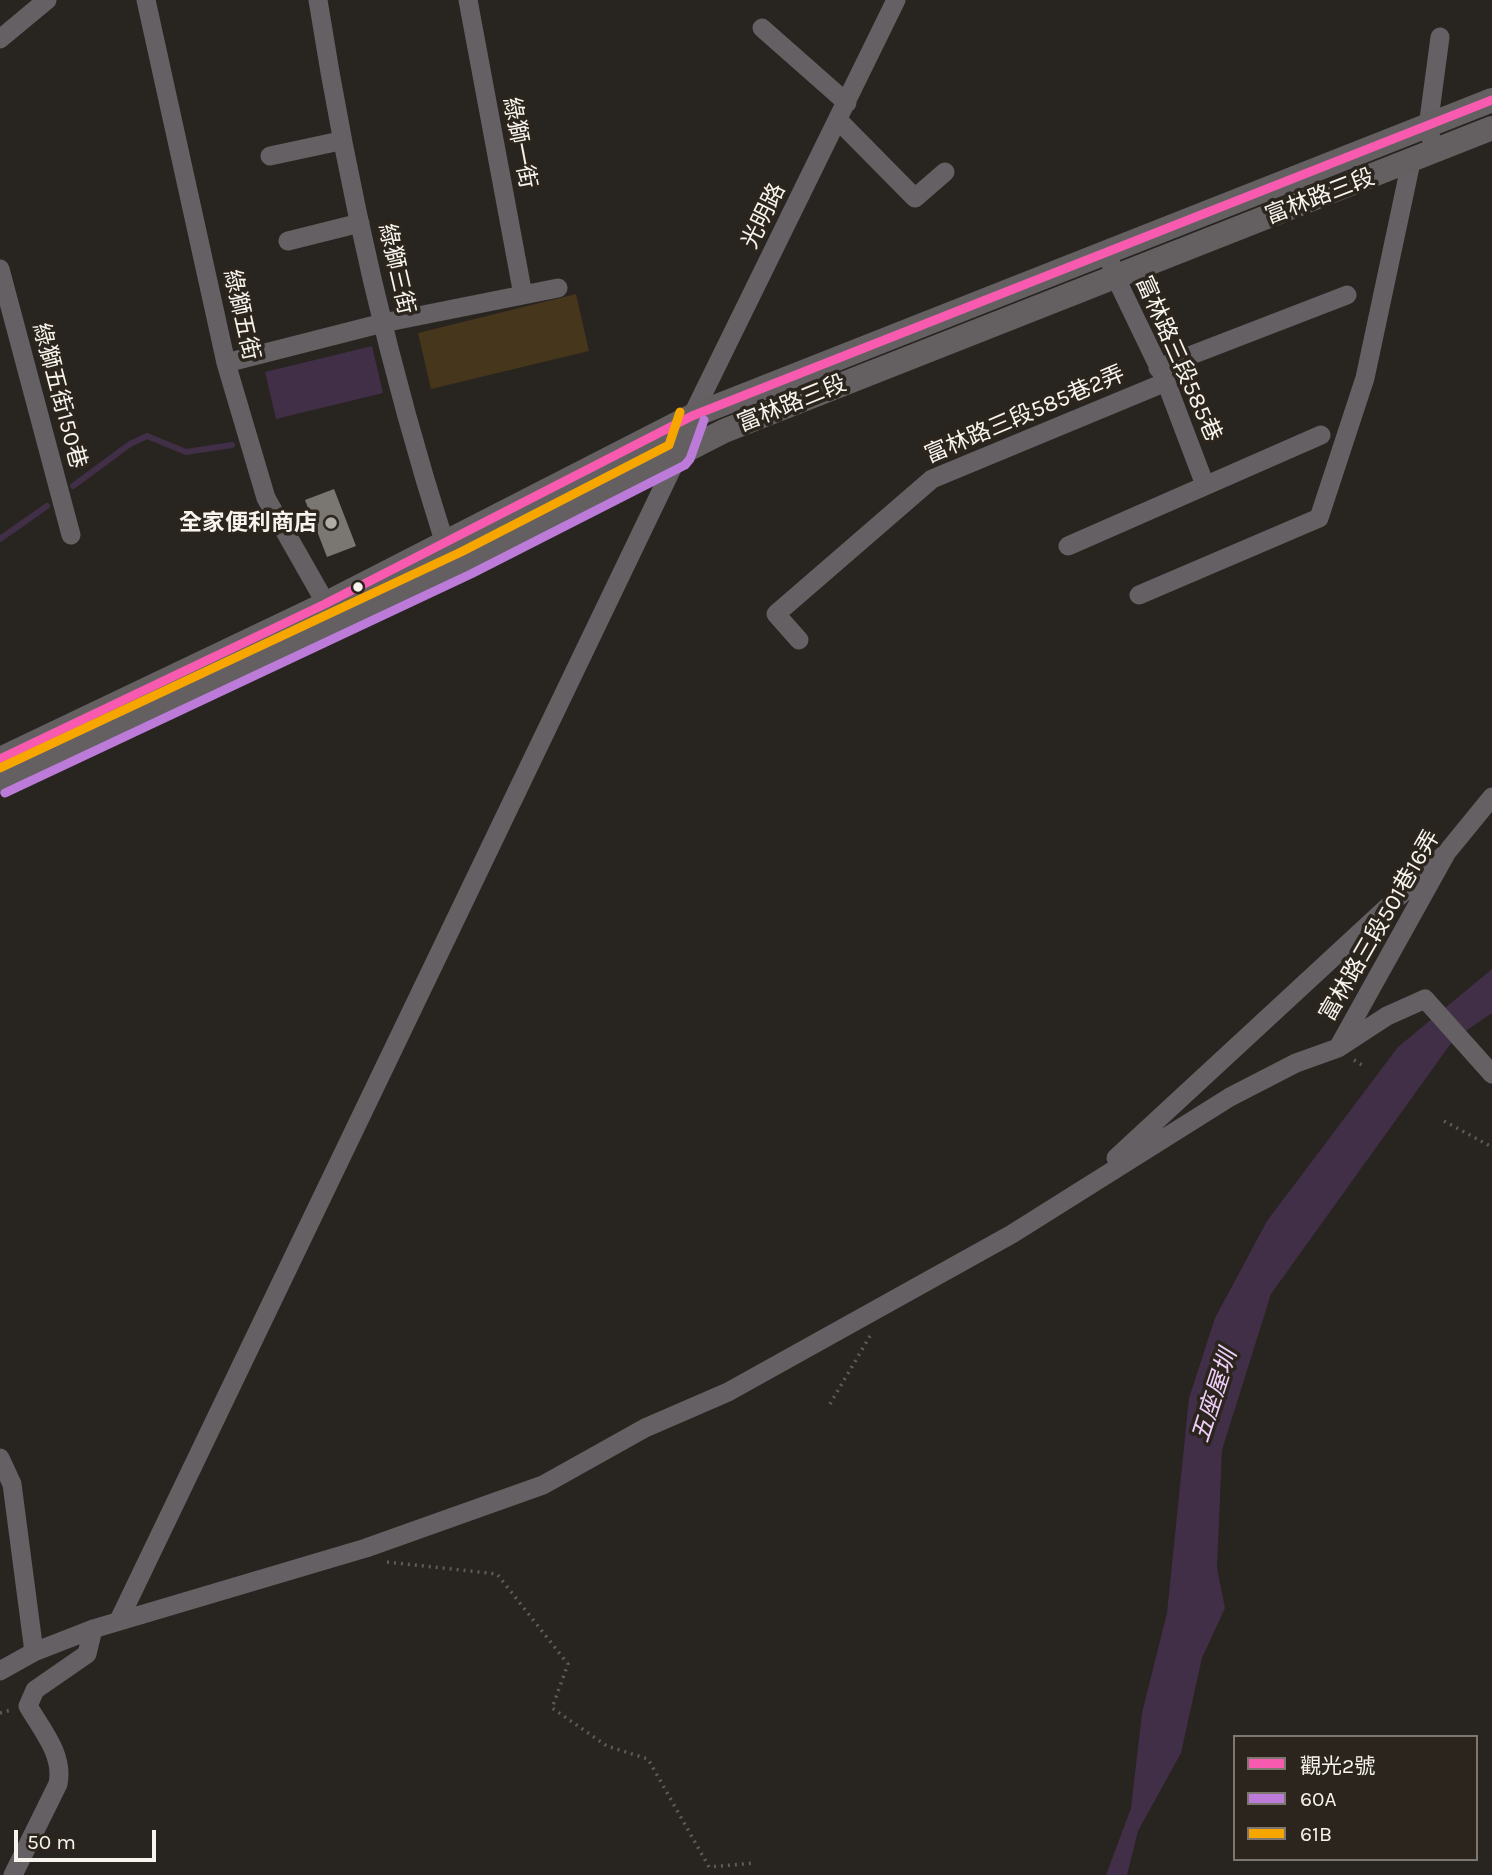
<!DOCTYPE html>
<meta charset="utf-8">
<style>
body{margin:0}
#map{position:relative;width:1492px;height:1875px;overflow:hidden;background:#282420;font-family:Karla,"Noto Sans TC",sans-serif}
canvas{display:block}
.legend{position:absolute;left:1233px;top:1735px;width:245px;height:126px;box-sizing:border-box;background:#2b251d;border:2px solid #7d7770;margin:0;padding:9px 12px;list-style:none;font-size:21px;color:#f7f3ed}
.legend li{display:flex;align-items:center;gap:14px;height:35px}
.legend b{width:35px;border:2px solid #7d7770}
.scale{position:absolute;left:14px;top:1830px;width:142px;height:32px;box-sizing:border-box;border:4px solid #f7f3ed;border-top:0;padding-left:9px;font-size:21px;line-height:24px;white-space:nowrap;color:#f7f3ed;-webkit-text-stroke:5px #2b251d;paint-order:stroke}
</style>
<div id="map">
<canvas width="1492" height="1875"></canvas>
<ul class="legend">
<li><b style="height:9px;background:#f75aaf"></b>觀光2號</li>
<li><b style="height:9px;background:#bd7bd9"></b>60A</li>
<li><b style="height:9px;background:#f7a600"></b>61B</li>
</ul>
<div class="scale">50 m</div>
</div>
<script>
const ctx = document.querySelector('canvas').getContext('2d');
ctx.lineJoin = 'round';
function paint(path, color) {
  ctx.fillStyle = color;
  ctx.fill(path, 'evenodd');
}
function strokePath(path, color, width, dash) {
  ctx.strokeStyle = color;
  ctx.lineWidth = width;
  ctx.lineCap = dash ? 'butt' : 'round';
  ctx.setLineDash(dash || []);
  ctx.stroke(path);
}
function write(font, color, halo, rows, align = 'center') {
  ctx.font = font + ' Karla,"Noto Sans TC",sans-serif';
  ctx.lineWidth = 7;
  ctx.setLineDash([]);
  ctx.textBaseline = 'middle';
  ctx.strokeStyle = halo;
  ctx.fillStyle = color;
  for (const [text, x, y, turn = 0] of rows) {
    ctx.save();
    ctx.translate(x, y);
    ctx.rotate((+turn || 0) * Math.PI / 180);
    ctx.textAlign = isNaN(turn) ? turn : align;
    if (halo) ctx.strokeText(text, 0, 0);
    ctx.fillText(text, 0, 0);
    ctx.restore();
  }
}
paint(new Path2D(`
 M 576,294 L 589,351 L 431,389 L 418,333 Z`), '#46361b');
paint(new Path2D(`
 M 372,346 L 383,393 L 276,419 L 265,372 Z
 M 1492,969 L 1492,1013 L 1454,1039 L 1271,1294 L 1222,1450 L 1217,1568 L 1225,1608 L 1202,1658 L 1181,1753 L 1138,1831 L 1127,1875 L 1106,1875 L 1131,1808 L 1142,1713 L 1167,1613 L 1189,1398 L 1215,1318 L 1267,1221 L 1398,1047 Z`), '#412e47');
strokePath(new Path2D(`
 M 73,486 L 130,444 L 147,436 L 186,452 L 232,445
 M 0,539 L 47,506`), '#412e47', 6);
paint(new Path2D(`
 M 334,489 L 356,546 L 327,557 L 305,500 Z`), '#7a7773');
strokePath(new Path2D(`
 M 1354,1060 L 1365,1067
 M 1444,1121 L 1492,1147
 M 830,1404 L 870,1336
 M 387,1562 L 497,1574 L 568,1664 L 552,1708 L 607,1746 L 648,1759 L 709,1867 L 754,1863
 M 0,1713 L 12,1710`), '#5e5b5b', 3.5, [2, 5]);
strokePath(new Path2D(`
 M 146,0 L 226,363 L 266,498 L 333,616
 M 318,0 C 347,184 388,366 445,544
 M 468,0 L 523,295
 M 762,28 L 847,103
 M 0,39 L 47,0
 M 838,120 L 915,198 L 945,172
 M 1435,152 L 1428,127 L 1440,37
 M 270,156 L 340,141
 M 288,241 L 360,223
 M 1107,252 L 1115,276 L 1166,382 L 1205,485
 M 0,269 L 71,535
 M 226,363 L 383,323 L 558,288
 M 1158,368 L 1347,295
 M 1068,546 L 1321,435
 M 1139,595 L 1319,518 L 1365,378 L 1411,162
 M 799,640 L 776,614 L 932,479 L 1166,382
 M 1339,1046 L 1447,852 L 1492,797
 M 1116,1158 L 1447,852
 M 0,1458 L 12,1484 L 34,1652
 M 119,1620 L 679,454 L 692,416 L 896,0
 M 0,1671 L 34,1652 L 93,1629 L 366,1548 L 543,1485 L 645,1428 L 728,1392 L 1012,1234 L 1230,1097 L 1296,1063 L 1338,1048 L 1387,1016 L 1425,999 L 1492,1074
 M 13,1875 L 58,1784 C 64,1755 42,1730 28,1706 L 35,1690 L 87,1654 L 93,1629`), '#646063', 19);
strokePath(new Path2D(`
 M 0,759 L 325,604 L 692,416 L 1492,100
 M 0,782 L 466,563 L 724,431 L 1492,128`), '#646062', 24);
strokePath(new Path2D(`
 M 0,759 L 325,604 L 692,416 L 1492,100`), '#f75aaf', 9);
strokePath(new Path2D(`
 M 5,793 L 471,574 L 685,465 L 690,459 L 704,420`), '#bd7bd9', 9);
strokePath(new Path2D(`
 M 0,768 L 461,552 L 669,445 L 680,412`), '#f7a600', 9);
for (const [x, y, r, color] of [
 [331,523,7,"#afaba5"],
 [358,587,6,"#f7f3ed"]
]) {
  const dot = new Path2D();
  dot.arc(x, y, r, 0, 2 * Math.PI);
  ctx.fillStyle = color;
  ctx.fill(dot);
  strokePath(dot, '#2b251d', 2.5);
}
write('23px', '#f7f3ed', '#2b251d', [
 ["綠獅一街",519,143,79],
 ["富林路三段",1320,197,-21],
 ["光明路",764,216,-64],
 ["綠獅三街",396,269,77],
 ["綠獅五街",241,315,77],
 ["富林路三段585巷",1178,359,66],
 ["綠獅五街150巷",59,396,75],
 ["富林路三段",792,404,-22],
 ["富林路三段585巷2弄",1025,415,-23],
 ["富林路三段501巷16弄",1380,926,-60]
]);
write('bold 23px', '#f7f3ed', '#2b251d', [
 ["全家便利商店",317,523]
], 'right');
write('italic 24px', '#efcffa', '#2b251d', [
 ["五座屋圳",1215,1396,-72]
]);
</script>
